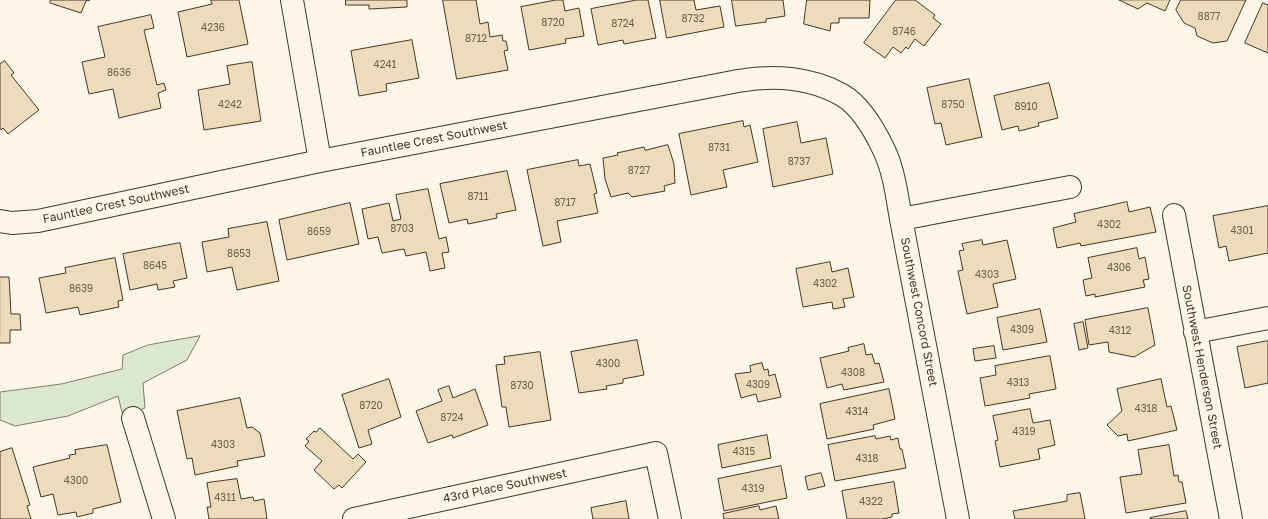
<!DOCTYPE html>
<style>
body{margin:0}
canvas{display:block;background:#fbf6e9}
</style>
<canvas width="1268" height="519"></canvas>
<script>
const ctx = document.querySelector('canvas').getContext('2d');
ctx.lineJoin = 'round';
function paint(path, color) {
  ctx.fillStyle = color;
  ctx.fill(path, 'evenodd');
}
function strokePath(path, color, width, dash) {
  ctx.strokeStyle = color;
  ctx.lineWidth = width;
  ctx.lineCap = dash ? 'butt' : 'round';
  ctx.setLineDash(dash || []);
  ctx.stroke(path);
}
function write(font, color, halo, rows, align = 'center') {
  ctx.font = font + ' "Golos Text",sans-serif';
  ctx.lineWidth = 3;
  ctx.setLineDash([]);
  ctx.textBaseline = 'middle';
  ctx.strokeStyle = halo;
  ctx.fillStyle = color;
  for (const [text, x, y, turn = 0] of rows) {
    ctx.save();
    ctx.translate(x, y);
    ctx.rotate((+turn || 0) * Math.PI / 180);
    ctx.textAlign = isNaN(turn) ? turn : align;
    if (halo) ctx.strokeText(text, 0, 0);
    ctx.fillText(text, 0, 0);
    ctx.restore();
  }
}
const green = new Path2D(`
 M 200,336 L 187,360 L 143,383 L 145,408 L 123,416 L 118,396 L 68,416 L 15,426 L 0,420 L 0,392 L 61,384 L 122,369 L 123,355 L 148,345 Z`);
paint(green, '#dce7d0');
strokePath(green, '#887966', 1);
const building = new Path2D(`
 M 51,0 L 90,0 L 86,1 L 81,13 L 50,3 Z
 M 211,0 L 239,0 L 248,44 L 187,57 L 178,12 L 212,4 Z
 M 346,0 L 407,0 L 407,7 L 369,9 L 369,5 L 346,5 Z
 M 443,0 L 476,0 L 480,24 L 488,22 L 490,37 L 502,35 L 503,41 L 506,41 L 508,50 L 504,51 L 508,70 L 457,79 Z
 M 556,0 L 563,0 L 565,11 L 579,8 L 584,36 L 565,39 L 566,43 L 529,50 L 521,7 Z
 M 637,0 L 648,0 L 656,38 L 624,44 L 623,40 L 598,45 L 591,9 Z
 M 660,0 L 694,0 L 696,10 L 720,6 L 724,27 L 667,38 Z
 M 732,0 L 783,0 L 785,16 L 766,19 L 766,22 L 736,26 Z
 M 807,0 L 870,0 L 869,18 L 839,18 L 839,23 L 831,23 L 830,31 L 804,24 Z
 M 896,0 L 915,0 L 935,15 L 933,18 L 941,24 L 924,46 L 915,39 L 908,49 L 906,47 L 901,53 L 893,47 L 885,58 L 864,43 Z
 M 1170,0 L 1165,11 L 1147,3 L 1138,9 L 1119,0 Z
 M 1181,0 L 1246,0 L 1227,41 L 1213,43 L 1197,36 L 1195,28 L 1184,23 L 1176,10 Z
 M 1263,3 L 1268,5 L 1268,53 L 1245,43 Z
 M 151,15 L 154,28 L 144,30 L 157,85 L 164,83 L 166,90 L 158,93 L 161,108 L 119,118 L 113,89 L 89,94 L 82,62 L 105,57 L 98,27 Z
 M 412,40 L 419,78 L 386,84 L 387,91 L 359,96 L 351,51 Z
 M 5,61 L 14,73 L 11,75 L 39,110 L 8,134 L 3,128 L 1,130 L 0,128 L 0,64 Z
 M 252,62 L 261,121 L 204,130 L 198,90 L 230,84 L 227,66 Z
 M 969,79 L 982,137 L 946,145 L 941,123 L 935,124 L 927,88 Z
 M 1049,83 L 1058,118 L 1038,123 L 1039,126 L 1019,131 L 1018,126 L 1002,130 L 994,96 Z
 M 743,121 L 744,127 L 750,125 L 758,162 L 723,170 L 727,187 L 691,195 L 679,134 Z
 M 797,122 L 801,143 L 826,138 L 833,174 L 773,187 L 763,129 Z
 M 668,145 L 674,164 L 675,183 L 664,186 L 665,191 L 632,197 L 628,193 L 611,197 L 605,179 L 603,158 L 618,155 L 617,153 L 644,147 L 645,150 Z
 M 578,160 L 579,166 L 590,164 L 597,193 L 594,194 L 598,213 L 557,221 L 561,242 L 543,246 L 527,170 Z
 M 507,171 L 516,210 L 496,214 L 497,218 L 468,224 L 467,219 L 449,223 L 440,184 Z
 M 428,189 L 439,239 L 446,237 L 449,252 L 442,253 L 445,268 L 430,271 L 426,252 L 406,256 L 404,249 L 382,253 L 378,237 L 368,239 L 362,209 L 389,203 L 393,221 L 401,219 L 396,195 Z
 M 1127,202 L 1129,212 L 1150,207 L 1156,232 L 1081,246 L 1080,243 L 1057,248 L 1053,228 L 1076,222 L 1074,214 Z
 M 350,203 L 359,244 L 287,260 L 279,220 Z
 M 1268,206 L 1268,253 L 1229,261 L 1226,246 L 1219,248 L 1213,216 Z
 M 267,222 L 279,281 L 237,290 L 232,267 L 207,272 L 202,242 L 229,237 L 228,229 Z
 M 982,240 L 983,245 L 1007,240 L 1016,279 L 993,284 L 998,307 L 967,314 L 958,271 L 963,270 L 959,251 L 964,250 L 962,244 Z
 M 180,243 L 187,278 L 173,281 L 175,287 L 158,290 L 157,284 L 130,290 L 123,254 Z
 M 1137,248 L 1139,259 L 1145,257 L 1149,279 L 1143,280 L 1145,287 L 1095,297 L 1095,294 L 1086,296 L 1083,280 L 1092,278 L 1088,258 Z
 M 115,258 L 123,300 L 118,301 L 119,307 L 80,315 L 78,307 L 46,313 L 39,278 L 66,273 L 65,268 Z
 M 830,262 L 832,272 L 848,268 L 854,297 L 843,299 L 845,307 L 833,309 L 832,302 L 803,307 L 796,269 Z
 M 0,277 L 9,277 L 11,314 L 20,314 L 21,330 L 10,330 L 10,343 L 0,343 Z
 M 1148,308 L 1155,345 L 1134,357 L 1109,352 L 1108,342 L 1089,345 L 1085,320 Z
 M 1040,309 L 1047,342 L 1003,350 L 997,318 Z
 M 1083,322 L 1088,348 L 1079,350 L 1074,324 Z
 M 637,340 L 644,375 L 623,379 L 623,383 L 606,386 L 607,389 L 579,393 L 571,352 Z
 M 1268,341 L 1268,383 L 1245,388 L 1237,347 Z
 M 864,344 L 866,355 L 872,354 L 875,364 L 879,363 L 884,382 L 844,390 L 842,384 L 827,388 L 820,358 L 849,351 L 848,348 Z
 M 994,346 L 996,358 L 975,361 L 973,349 Z
 M 540,352 L 551,420 L 509,427 L 506,407 L 502,407 L 496,365 L 505,364 L 504,357 Z
 M 1050,356 L 1056,389 L 1029,394 L 1030,398 L 985,406 L 980,378 L 996,375 L 995,366 Z
 M 762,363 L 764,370 L 768,369 L 769,376 L 775,374 L 781,397 L 758,402 L 756,394 L 741,398 L 735,374 L 751,372 L 750,366 Z
 M 389,379 L 401,417 L 368,430 L 372,444 L 359,448 L 342,395 Z
 M 1161,379 L 1167,407 L 1171,406 L 1177,430 L 1128,441 L 1127,434 L 1118,436 L 1107,425 L 1122,411 L 1117,389 Z
 M 449,386 L 453,398 L 475,389 L 488,425 L 453,438 L 452,435 L 428,443 L 416,411 L 442,401 L 438,390 Z
 M 889,389 L 895,419 L 873,425 L 874,429 L 827,439 L 820,404 Z
 M 240,398 L 247,428 L 252,427 L 260,433 L 265,456 L 237,461 L 238,466 L 195,475 L 192,458 L 187,459 L 177,411 Z
 M 1030,409 L 1033,423 L 1050,420 L 1055,445 L 1038,449 L 1040,459 L 1000,467 L 995,441 L 998,440 L 993,416 Z
 M 320,428 L 353,459 L 358,454 L 366,462 L 342,488 L 339,485 L 334,489 L 314,470 L 322,461 L 305,446 L 309,441 L 306,439 L 314,431 L 316,432 Z
 M 767,435 L 771,458 L 722,468 L 718,445 Z
 M 875,436 L 876,439 L 890,436 L 891,440 L 898,438 L 900,449 L 902,449 L 906,468 L 835,481 L 828,445 Z
 M 107,445 L 121,502 L 93,509 L 93,513 L 77,517 L 76,512 L 58,515 L 53,494 L 41,497 L 33,467 L 70,458 L 69,455 L 76,454 L 75,450 Z
 M 1169,445 L 1174,476 L 1178,475 L 1179,482 L 1182,482 L 1186,503 L 1126,513 L 1120,477 L 1142,474 L 1138,450 Z
 M 12,448 L 30,505 L 27,506 L 31,519 L 0,519 L 0,452 Z
 M 781,466 L 787,498 L 724,511 L 718,479 Z
 M 821,473 L 825,486 L 808,490 L 805,477 Z
 M 237,479 L 241,499 L 253,497 L 254,501 L 264,499 L 267,519 L 209,519 L 207,507 L 211,507 L 207,483 Z
 M 894,482 L 899,513 L 892,514 L 892,517 L 882,519 L 847,519 L 842,491 Z
 M 1080,493 L 1085,519 L 1015,519 L 1013,511 L 1067,501 L 1067,495 Z
 M 626,501 L 629,519 L 593,519 L 591,508 Z
 M 759,506 L 760,510 L 776,506 L 779,519 L 724,519 L 723,514 Z
 M 1186,511 L 1188,519 L 1150,519 L 1150,518 Z`);
paint(building, '#ecdcbc');
strokePath(building, '#4a3520', 1);
const street = new Path2D(`
 M 292,0 L 320,161
 M 1174,215 L 1231,519
 M 901,219 L 1070,187
 M 0,221 L 12,223 L 38,221 L 320,161 L 738,81 C 772,75 810,77 842,95 C 861,106 875,131 884,150 C 894,171 897,196 901,219 L 958,519
 M 1195,332 L 1268,318
 M 133,418 L 164,519
 M 354,519 L 656,453 L 670,519`);
strokePath(street, '#4a3520', 24);
strokePath(street, '#fbf6e9', 22);
write('10px', '#725f47', null, [
 ["8877",1209,17],
 ["8732",693,19],
 ["8720",553,23],
 ["8724",623,24],
 ["4236",213,28],
 ["8746",904,32],
 ["8712",476,39],
 ["4241",385,65],
 ["8636",119,73],
 ["4242",230,105],
 ["8750",953,105],
 ["8910",1026,107],
 ["8731",719,148],
 ["8737",799,162],
 ["8727",639,171],
 ["8711",478,197],
 ["8717",565,203],
 ["4302",1109,225],
 ["8703",402,229],
 ["4301",1242,231],
 ["8659",319,232],
 ["8653",239,254],
 ["8645",155,266],
 ["4306",1119,268],
 ["4303",987,275],
 ["4302",825,284],
 ["8639",81,289],
 ["4309",1022,330],
 ["4312",1120,331],
 ["4300",608,364],
 ["4308",853,373],
 ["4313",1018,383],
 ["4309",758,385],
 ["8730",522,386],
 ["8720",371,406],
 ["4318",1146,409],
 ["4314",857,412],
 ["8724",452,418],
 ["4319",1024,432],
 ["4303",223,445],
 ["4315",744,452],
 ["4318",867,459],
 ["4300",76,481],
 ["4319",753,489],
 ["4311",225,498],
 ["4322",871,502]
]);
write('12px', '#4a3520', '#fbf6e9', [
 ["Fauntlee Crest Southwest",434,139,-11],
 ["Fauntlee Crest Southwest",116,204,-12],
 ["Southwest Concord Street",919,312,79],
 ["Southwest Henderson Street",1202,367,79],
 ["43rd Place Southwest",505,486,-12]
]);
</script>
